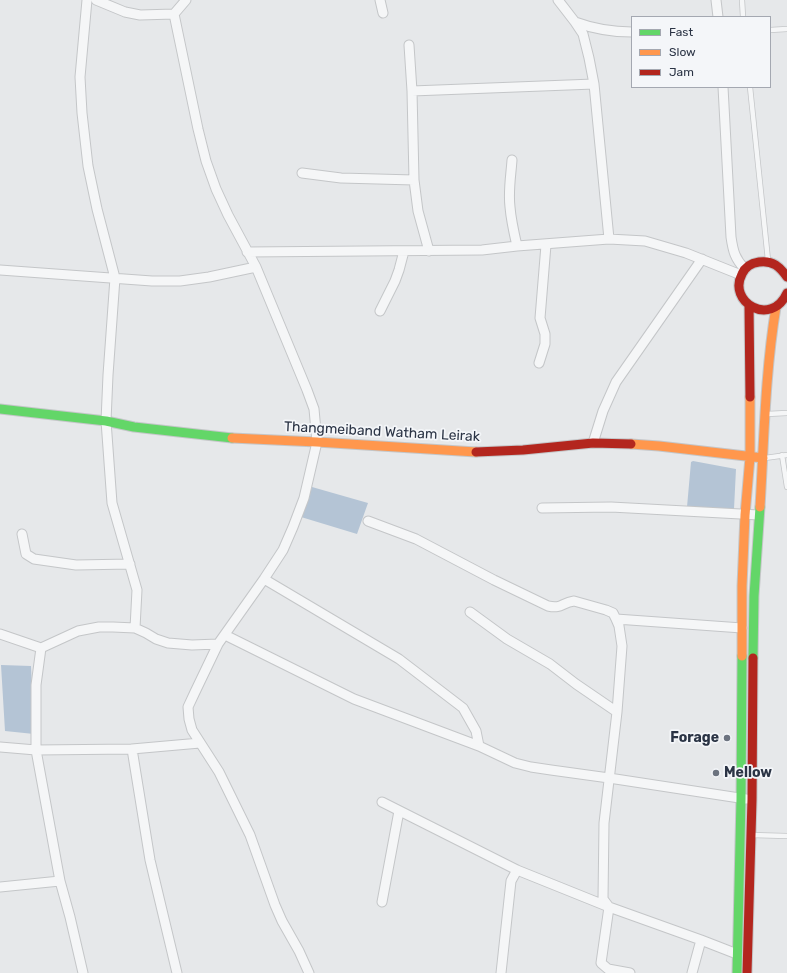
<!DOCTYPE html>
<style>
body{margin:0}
#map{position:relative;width:787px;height:973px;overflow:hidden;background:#e6e8ea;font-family:Rubik,sans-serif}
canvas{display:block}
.legend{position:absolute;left:631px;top:16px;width:140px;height:72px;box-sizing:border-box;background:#f4f6f9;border:1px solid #a4a8b1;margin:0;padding:5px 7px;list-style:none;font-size:12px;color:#2b3445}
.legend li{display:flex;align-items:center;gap:8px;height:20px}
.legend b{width:20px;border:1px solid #a4a8b1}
</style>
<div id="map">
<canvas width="787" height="973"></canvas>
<ul class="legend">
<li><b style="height:5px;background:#63d668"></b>Fast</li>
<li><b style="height:5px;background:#ff974d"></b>Slow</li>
<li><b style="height:5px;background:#b3261e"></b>Jam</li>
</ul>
</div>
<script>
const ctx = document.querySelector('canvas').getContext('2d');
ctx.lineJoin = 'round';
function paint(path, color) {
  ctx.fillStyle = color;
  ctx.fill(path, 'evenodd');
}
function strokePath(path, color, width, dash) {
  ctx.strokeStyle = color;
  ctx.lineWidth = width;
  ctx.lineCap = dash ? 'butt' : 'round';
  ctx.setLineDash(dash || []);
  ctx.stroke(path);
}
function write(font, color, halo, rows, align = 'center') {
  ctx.font = font + ' Rubik,sans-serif';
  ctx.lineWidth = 3.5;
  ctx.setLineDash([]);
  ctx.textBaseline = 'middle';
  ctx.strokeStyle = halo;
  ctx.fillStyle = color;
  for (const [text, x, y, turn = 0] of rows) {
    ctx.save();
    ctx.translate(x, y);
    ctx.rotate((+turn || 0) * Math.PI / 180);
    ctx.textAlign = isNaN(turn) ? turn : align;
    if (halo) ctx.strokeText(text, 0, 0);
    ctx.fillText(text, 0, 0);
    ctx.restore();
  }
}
paint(new Path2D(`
 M 693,461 L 736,469 L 734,509 L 687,507 L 691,462 Z
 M 312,487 L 368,503 L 357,534 L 301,517 Z
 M 1,665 L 31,666 L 34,734 L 5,731 Z`), '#b4c4d5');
const lane = new Path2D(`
 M 742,0 L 743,17
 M 770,30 L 787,29
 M 750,87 L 768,260
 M 767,414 L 787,413
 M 782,455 L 787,487
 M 765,458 L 787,455
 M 751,835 L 787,836`);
const street = new Path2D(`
 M 87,0 L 80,77 L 82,113 L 88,166 L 97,209 L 115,278 L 108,375 L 106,421 L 112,503 L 137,590 L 135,628
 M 96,0 L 125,12 L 140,15 L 174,14
 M 186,0 L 174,14 L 198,129 L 206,161 L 216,189 L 228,215 L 256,267 L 307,390 L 314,409 L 317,442 L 304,498 L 293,527 L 283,550 L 264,579 L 218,644 L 195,692 L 188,707 L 189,719 L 192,730 L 219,772 L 250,835 L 275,905 L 282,921 L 299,951 L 309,973
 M 380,0 L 383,13
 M 558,0 L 575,22 L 583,34 L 589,58 L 594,84 L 609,239
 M 716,0 L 718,17
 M 575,22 C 594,29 612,32 632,32
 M 409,45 L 412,91 L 414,180 L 418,211 L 429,251
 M 723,87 L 731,237 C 733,251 735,259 745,269
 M 412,91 L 594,84
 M 512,160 C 511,175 508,191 510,207 C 511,220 514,233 517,246
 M 302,173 L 341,178 L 414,180
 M 247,252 L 482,250 L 517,246 L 609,239 L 645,241 L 686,253 L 741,275
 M 0,270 L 152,281 L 180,281 L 209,277 L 256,267
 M 380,311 L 395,281 L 399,270 L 404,251
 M 539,363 L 545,344 L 545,334 L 540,318 L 546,245
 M 593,443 L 603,411 L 616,382 L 702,259
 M 542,508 L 611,507 L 759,515
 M 368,521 L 416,539 L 494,580 L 548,606 C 562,609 561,603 574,601 L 606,610 L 613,613 L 616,619 L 619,626 L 622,646 L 617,712 L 604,823 L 603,899 L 609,907 L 601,963 L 608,969 L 630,973
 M 22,534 L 26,554 L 34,559 L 76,565 L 130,564
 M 264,579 L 399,659 L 463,708 L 476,731 L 479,746
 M 470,612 L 507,639 L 550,664 L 576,684 L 617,712
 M 616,619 L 742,628
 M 0,634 L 41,648
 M 225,635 L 354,699 L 479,746 L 515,763 L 531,767 L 551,770 L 609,778 L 746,799
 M 0,747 L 36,750 L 132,749 L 200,743
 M 132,749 L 150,860 L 177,973
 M 382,802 L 517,870 L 609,907 L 701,940 L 737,954
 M 0,887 L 60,881
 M 382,902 L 399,811
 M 83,973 L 70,917 L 60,881 L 36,750 L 36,685 L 41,648 L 78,631 L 99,627 L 113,627 L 135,628 L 146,633 L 156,639 L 168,643 L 192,645 L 218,644
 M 501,973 L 511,881 L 517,870
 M 692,973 L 701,940`);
const fast = new Path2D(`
 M 0,409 L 106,421 L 134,427 L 232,438
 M 753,658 L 754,596 L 760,507
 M 737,973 L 741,799 L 742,656`);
const slow = new Path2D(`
 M 232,438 L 317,442 L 476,452
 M 631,444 L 659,446 L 763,458
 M 760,507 C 764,441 765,373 776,307
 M 742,656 L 742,586 L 745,515 L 750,457 L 750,397`);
const jam = new Path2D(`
 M 787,277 C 780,267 773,260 759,262 C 752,263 745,267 742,274 C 727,302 771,328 787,293
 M 749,305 L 750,397
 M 476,452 L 523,450 L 593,443 L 631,444
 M 747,973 L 752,800 L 753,658`);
strokePath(lane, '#c4c6c8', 6);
strokePath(street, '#c4c6c8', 11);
strokePath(fast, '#c4c6c8', 11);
strokePath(slow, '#c4c6c8', 11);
strokePath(jam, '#c4c6c8', 11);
strokePath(lane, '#f5f6f7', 4.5);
strokePath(street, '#f5f6f7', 9);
strokePath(fast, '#63d668', 9);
strokePath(slow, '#ff974d', 9);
strokePath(jam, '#b3261e', 9);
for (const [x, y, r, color] of [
 [727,738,4,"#6c737f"],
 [716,773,4,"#6c737f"]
]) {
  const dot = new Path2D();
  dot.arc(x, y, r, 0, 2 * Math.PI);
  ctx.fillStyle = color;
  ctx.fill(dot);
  strokePath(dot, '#f4f6f9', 1.5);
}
write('14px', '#2b3445', '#f4f6f9', [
 ["Thangmeiband Watham Leirak",382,432,3]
]);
write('bold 14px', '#2b3445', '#f4f6f9', [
 ["Forage",719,738],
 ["Mellow",724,773,"left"]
], 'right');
</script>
